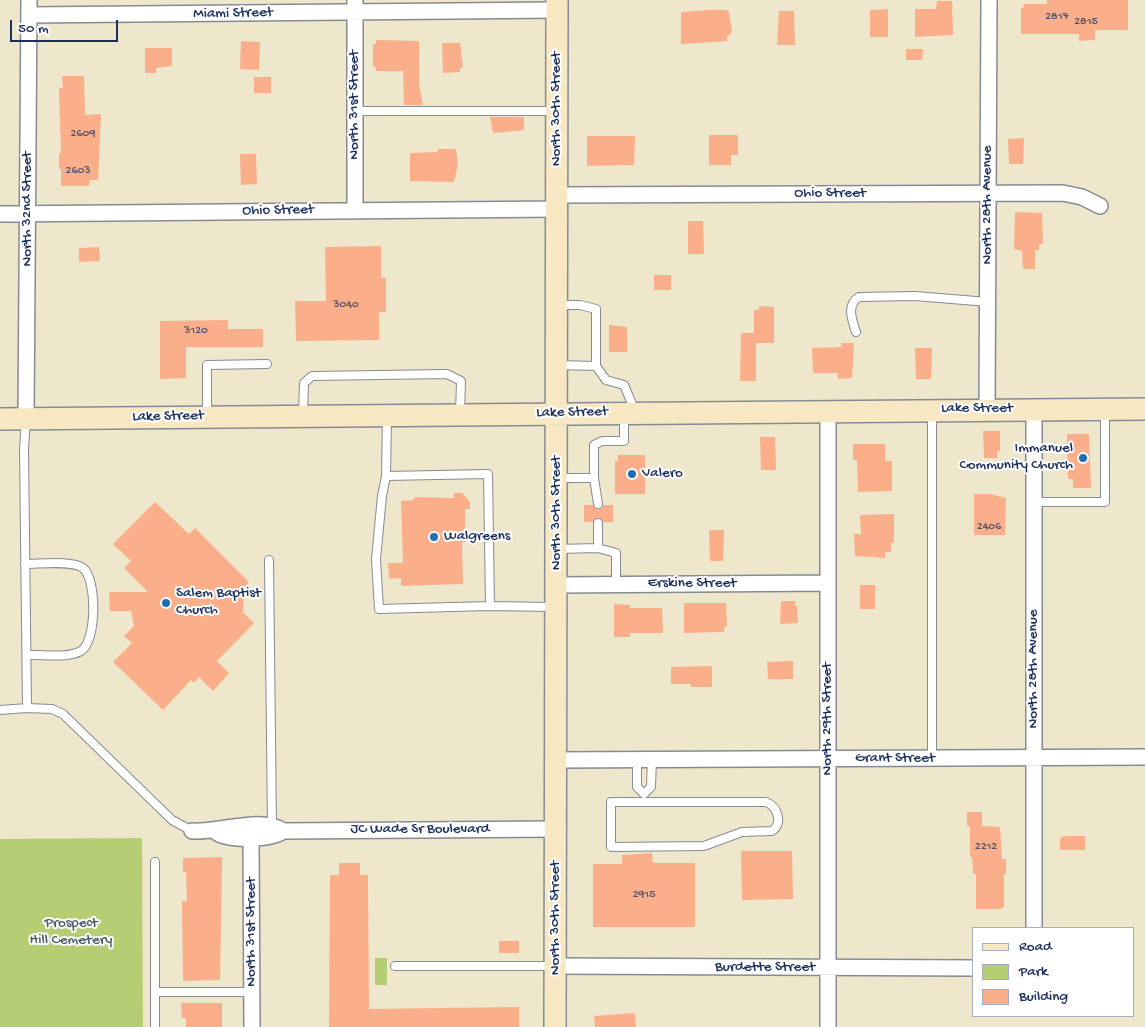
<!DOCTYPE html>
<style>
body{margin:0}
#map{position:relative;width:1145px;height:1027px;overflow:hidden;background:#efe7cb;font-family:"Gochi Hand",sans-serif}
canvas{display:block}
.legend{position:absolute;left:972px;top:927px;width:162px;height:90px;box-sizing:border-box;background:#fff;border:1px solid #a4acbf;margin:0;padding:6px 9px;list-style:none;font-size:15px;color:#1b2f5e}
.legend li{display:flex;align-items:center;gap:10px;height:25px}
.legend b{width:25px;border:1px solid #a4acbf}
.scale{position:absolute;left:10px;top:20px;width:108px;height:22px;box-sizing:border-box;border:2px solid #1b2f5e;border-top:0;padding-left:6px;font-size:15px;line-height:18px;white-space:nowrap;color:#1b2f5e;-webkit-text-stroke:4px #fff;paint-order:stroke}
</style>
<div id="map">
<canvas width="1145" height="1027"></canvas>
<ul class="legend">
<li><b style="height:6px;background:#f7e8c3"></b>Road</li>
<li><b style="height:14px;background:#b5cd73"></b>Park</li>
<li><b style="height:14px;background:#faaf8a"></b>Building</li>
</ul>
<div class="scale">50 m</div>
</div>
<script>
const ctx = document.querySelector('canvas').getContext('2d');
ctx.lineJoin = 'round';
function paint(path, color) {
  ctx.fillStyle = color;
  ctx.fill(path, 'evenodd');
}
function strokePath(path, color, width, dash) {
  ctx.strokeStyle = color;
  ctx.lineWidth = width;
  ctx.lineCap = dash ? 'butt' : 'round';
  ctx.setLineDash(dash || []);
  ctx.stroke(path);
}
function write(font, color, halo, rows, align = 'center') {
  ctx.font = font + ' "Gochi Hand",sans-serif';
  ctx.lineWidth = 4;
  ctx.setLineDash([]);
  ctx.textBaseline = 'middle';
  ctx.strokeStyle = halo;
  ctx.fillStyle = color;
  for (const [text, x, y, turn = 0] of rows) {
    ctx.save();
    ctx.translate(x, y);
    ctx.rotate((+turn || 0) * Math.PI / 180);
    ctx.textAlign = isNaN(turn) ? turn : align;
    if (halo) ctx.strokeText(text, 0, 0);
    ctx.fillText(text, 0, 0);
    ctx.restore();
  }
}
paint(new Path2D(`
 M 142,838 L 143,1027 L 0,1027 L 0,839 Z
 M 375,958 L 387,958 L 387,985 L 375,985 Z`), '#b5cd73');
paint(new Path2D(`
 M 1047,0 L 1128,0 L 1128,30 L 1095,30 L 1095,40 L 1079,41 L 1079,34 L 1021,34 L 1021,8 L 1023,8 L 1024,4 L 1047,4 Z
 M 937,1 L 952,1 L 953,35 L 915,37 L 915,9 L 936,9 Z
 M 888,9 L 888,37 L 870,37 L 870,10 Z
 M 709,10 L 727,10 L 729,12 L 732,32 L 727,37 L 727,41 L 681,44 L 681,12 Z
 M 779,11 L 794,11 L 795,45 L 777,45 Z
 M 376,40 L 419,41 L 419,84 L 423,105 L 404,105 L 403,71 L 376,71 L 376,67 L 373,67 L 373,44 L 376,44 Z
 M 241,41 L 260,42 L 259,70 L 240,69 Z
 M 442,43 L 460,43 L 463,67 L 460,68 L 460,72 L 443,73 Z
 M 145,48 L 172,48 L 172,66 L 156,68 L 156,73 L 145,73 Z
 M 906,49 L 923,49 L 922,60 L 906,60 Z
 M 62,76 L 84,76 L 85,115 L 101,114 L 98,180 L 89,180 L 89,186 L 61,186 L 61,169 L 59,169 L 59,153 L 61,153 L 59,88 L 63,88 Z
 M 254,77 L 271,77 L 271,93 L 254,93 Z
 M 490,117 L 524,117 L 524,130 L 493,133 Z
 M 709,135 L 738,135 L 738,155 L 731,155 L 731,165 L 709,165 Z
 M 587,136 L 635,136 L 634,165 L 587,166 Z
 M 1024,138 L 1023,164 L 1009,164 L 1008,139 Z
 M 438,149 L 456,149 L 458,164 L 454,182 L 410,181 L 410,153 L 438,152 Z
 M 240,154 L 256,154 L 257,184 L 241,185 Z
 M 1019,212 L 1042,213 L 1043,244 L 1039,244 L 1039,250 L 1035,250 L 1035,269 L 1023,269 L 1022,251 L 1014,249 L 1015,213 Z
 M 688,221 L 703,221 L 704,254 L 688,254 Z
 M 381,246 L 381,278 L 386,278 L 386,312 L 379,312 L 379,340 L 296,341 L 295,301 L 326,301 L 325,247 Z
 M 99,247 L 100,261 L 79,262 L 79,248 Z
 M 654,275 L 671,275 L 671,290 L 654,290 Z
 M 759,306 L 774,307 L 774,343 L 756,343 L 756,381 L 740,381 L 741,333 L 754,333 L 754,310 L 759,310 Z
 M 228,320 L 228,329 L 263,329 L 263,347 L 186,347 L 186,378 L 160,379 L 160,321 Z
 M 609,325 L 627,327 L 627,352 L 609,352 Z
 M 841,343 L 854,343 L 852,378 L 838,379 L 838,373 L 813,373 L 812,348 L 842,347 Z
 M 915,348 L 932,348 L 931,379 L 916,379 Z
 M 983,431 L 1000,431 L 1000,451 L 997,451 L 997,458 L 984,458 Z
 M 1067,434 L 1089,434 L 1091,488 L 1073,488 L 1073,479 L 1068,479 Z
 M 760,437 L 775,437 L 776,470 L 761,470 Z
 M 853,444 L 885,444 L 885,461 L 892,461 L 892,491 L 858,492 L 857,460 L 853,460 Z
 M 618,455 L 645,455 L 645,494 L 615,494 L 615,461 L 618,461 Z
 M 454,493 L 462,493 L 470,502 L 470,509 L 465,509 L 465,542 L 462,542 L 463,584 L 401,586 L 401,578 L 389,579 L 388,563 L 403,563 L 401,501 L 413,500 L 415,497 L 454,498 Z
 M 974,494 L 991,494 L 1006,498 L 1005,535 L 974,535 Z
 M 155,502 L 189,534 L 195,528 L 249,582 L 244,588 L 243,612 L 254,623 L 217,661 L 229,673 L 213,691 L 199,677 L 194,683 L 191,680 L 163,710 L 113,662 L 132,643 L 124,636 L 134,626 L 131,611 L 110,611 L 109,592 L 148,592 L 124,568 L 131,561 L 113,544 Z
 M 584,505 L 593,505 L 598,510 L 603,505 L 613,505 L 613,522 L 603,522 L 598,517 L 593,522 L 584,522 Z
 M 894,514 L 894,543 L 891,542 L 891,552 L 885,552 L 885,558 L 855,556 L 854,534 L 861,534 L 860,515 Z
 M 709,530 L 724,530 L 723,561 L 710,561 Z
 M 860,585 L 875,585 L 875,609 L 860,609 Z
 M 781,601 L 795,601 L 795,606 L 797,606 L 798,623 L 780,624 Z
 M 684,603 L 726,603 L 727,627 L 724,627 L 724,632 L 684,633 Z
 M 614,604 L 630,605 L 630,608 L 662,608 L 663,633 L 630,633 L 630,637 L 614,637 Z
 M 793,661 L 793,679 L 768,679 L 767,662 Z
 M 712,666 L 712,687 L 691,687 L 691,684 L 671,684 L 671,667 Z
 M 967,812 L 982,812 L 982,826 L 1000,827 L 1002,859 L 1006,859 L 1006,874 L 1004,874 L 1004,907 L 1001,909 L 976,909 L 976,874 L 973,874 L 972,857 L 970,857 L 970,826 L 967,826 Z
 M 1065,836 L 1085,836 L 1085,850 L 1060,850 L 1060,838 Z
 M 741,851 L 792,851 L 793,899 L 742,900 Z
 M 652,853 L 653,863 L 695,863 L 695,927 L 593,927 L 593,864 L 622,864 L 622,855 Z
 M 222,857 L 220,980 L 183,981 L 182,901 L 187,901 L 186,872 L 183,872 L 183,858 Z
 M 339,863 L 360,863 L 360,875 L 368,875 L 369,1009 L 519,1007 L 519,1027 L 329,1027 L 330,875 L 339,875 Z
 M 499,941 L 519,941 L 519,953 L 499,953 Z
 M 181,1003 L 222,1003 L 222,1027 L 186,1027 L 186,1018 L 182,1018 Z
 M 635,1013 L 636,1027 L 595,1027 L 594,1016 Z`), '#faaf8a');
const service = new Path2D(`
 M 355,111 L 555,111
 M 558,305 L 580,305 L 596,309 L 596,366 L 606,380 L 624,385 L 635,411
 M 856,332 C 852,320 846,305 859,297 L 915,296 L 988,302
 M 558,365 L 596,366
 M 932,413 L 932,759
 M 303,414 L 304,383 L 312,376 L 447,374 L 461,381 L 460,414
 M 207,415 L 207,365 L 267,364
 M 26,420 L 24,449 L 27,708 L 52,709 L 63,714 L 172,820 L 192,831
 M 386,476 L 488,474 L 490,606 L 379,609 L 376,559 L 382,496 L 386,476 L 387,416
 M 558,478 L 594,478 L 598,504
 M 594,478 L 594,445 L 602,441 L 624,441 L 624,414
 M 1034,502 L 1105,502 L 1105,410
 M 598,548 L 616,553 L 616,584
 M 557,549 L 598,548 L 598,523
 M 269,560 L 272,826
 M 25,564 C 40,564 72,560 83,568 C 97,579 97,641 81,651 C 66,659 43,654 27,655
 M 490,606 L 553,607
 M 0,710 L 27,708
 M 637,760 L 637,787 L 644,794 L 651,787 L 652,759
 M 611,802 L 766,802 C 778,807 783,823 772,831 L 742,832 L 704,846 L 611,847 Z
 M 155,862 L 155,1027
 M 395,966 L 553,966
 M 155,992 L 252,992`);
const minor = new Path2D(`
 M 29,15 L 557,10
 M 557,195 L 1063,193 L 1082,197 L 1100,206
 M 355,210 L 355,0
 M 0,214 L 557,209
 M 987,409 L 989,0
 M 1034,409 L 1034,928
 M 26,418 L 29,0
 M 557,585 L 828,583
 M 556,760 L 1144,757
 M 192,831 C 217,833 263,816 283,831 L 556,829
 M 216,832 C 228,841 271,840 283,831
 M 251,837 L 252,1027
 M 555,966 L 974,968
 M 828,1027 L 828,410`);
const secondary = new Path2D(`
 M 0,419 L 1145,409
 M 555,1027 L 557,0`);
strokePath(service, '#858b94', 10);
strokePath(minor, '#858b94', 18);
strokePath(secondary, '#858b94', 24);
strokePath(service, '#fff', 8);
strokePath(minor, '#fff', 15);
strokePath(secondary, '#f7e8c3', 21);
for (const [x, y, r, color] of [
 [1083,458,5,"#1f6fb2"],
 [632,474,5,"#1f6fb2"],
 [434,537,5,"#1f6fb2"],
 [166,603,5,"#1f6fb2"]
]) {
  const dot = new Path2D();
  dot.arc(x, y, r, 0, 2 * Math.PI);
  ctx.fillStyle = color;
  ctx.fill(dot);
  strokePath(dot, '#fff', 2);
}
write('12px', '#534f69', null, [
 ["2817",1057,17],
 ["2815",1086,22],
 ["2609",83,134],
 ["2603",78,171],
 ["3040",346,305],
 ["3120",196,331],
 ["2406",989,527],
 ["2212",986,847],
 ["2915",644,895]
]);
write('15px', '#1b2f5e', '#fff', [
 ["Miami Street",233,14,-1],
 ["North 31st Street",355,105,-90],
 ["North 30th Street",557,109,-90],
 ["Ohio Street",830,194],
 ["North 28th Avenue",988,205,-90],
 ["North 32nd Street",28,209,-90],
 ["Ohio Street",278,211,-1],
 ["Lake Street",977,409],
 ["Lake Street",572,413,-1],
 ["Lake Street",168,417,-1],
 ["North 30th Street",557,513,-90],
 ["Erskine Street",692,584],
 ["North 28th Avenue",1034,669,-90],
 ["North 29th Street",828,719,-90],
 ["Grant Street",895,759],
 ["JC Wade Sr Boulevard",420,830],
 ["North 30th Street",556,918,-90],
 ["North 31st Street",252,932,-90],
 ["Burdette Street",765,968]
]);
write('15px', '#1b2f5e', '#fff', [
 ["Immanuel",1073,449,"right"],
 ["Community Church",1073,466,"right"],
 ["Valero",642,474],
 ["Walgreens",444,537],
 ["Salem Baptist",176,594],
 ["Church",176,611]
], 'left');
write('15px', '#495e64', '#fff', [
 ["Prospect",71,924],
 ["Hill Cemetery",71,941]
]);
</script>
